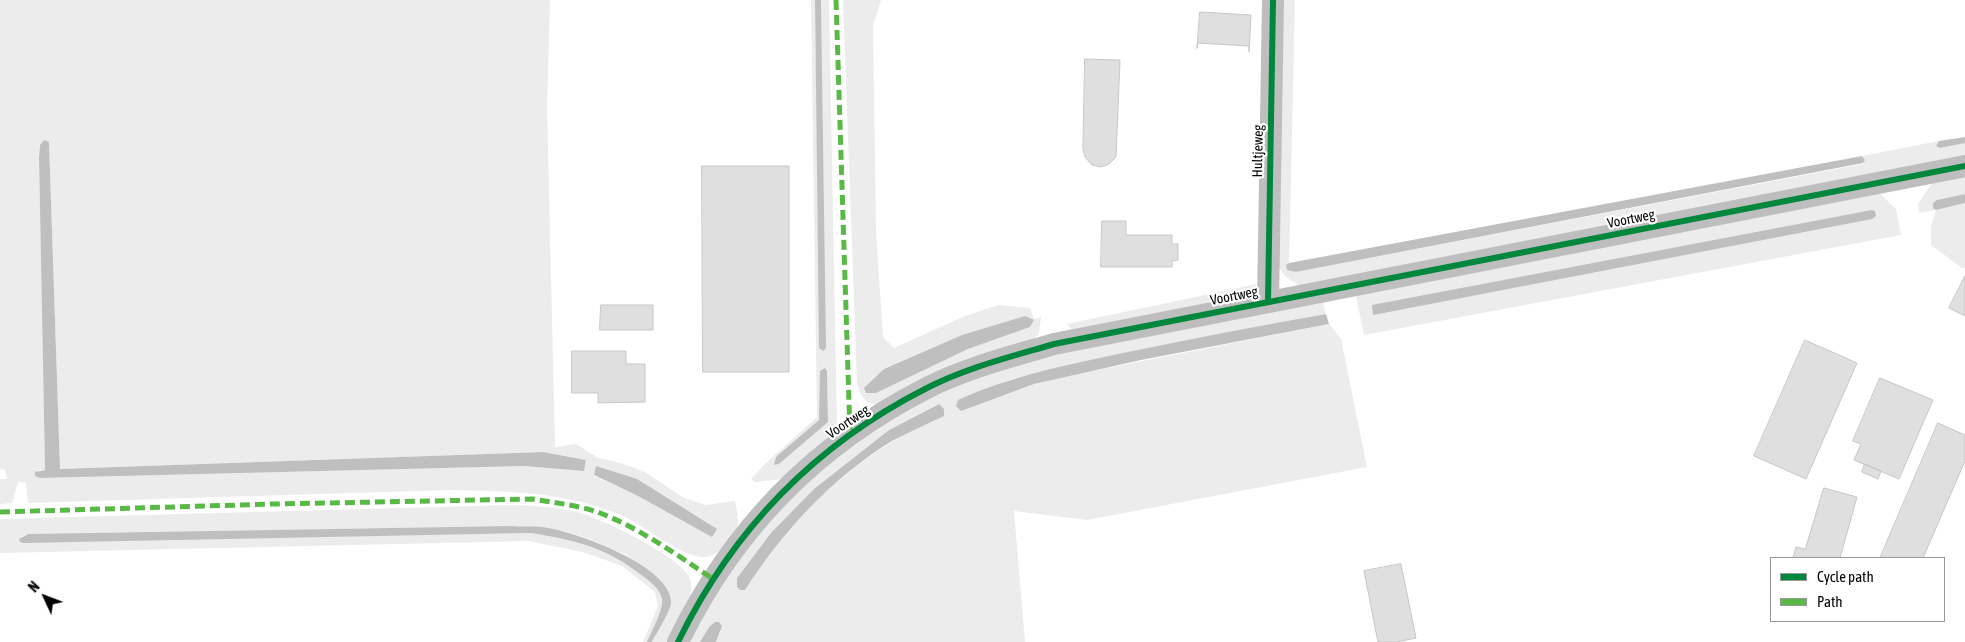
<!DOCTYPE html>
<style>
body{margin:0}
#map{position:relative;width:1965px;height:642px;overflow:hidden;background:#fff;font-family:"Asap Condensed",sans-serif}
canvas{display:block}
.legend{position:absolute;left:1770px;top:557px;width:175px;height:65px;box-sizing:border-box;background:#fff;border:1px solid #999;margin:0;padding:6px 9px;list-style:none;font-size:15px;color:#000}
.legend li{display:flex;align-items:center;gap:10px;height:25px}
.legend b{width:25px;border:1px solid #999}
.north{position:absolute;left:20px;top:572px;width:50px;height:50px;-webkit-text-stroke:4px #fff;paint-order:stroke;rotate:313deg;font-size:14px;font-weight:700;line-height:20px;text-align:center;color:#000}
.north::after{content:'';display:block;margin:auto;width:18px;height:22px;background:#000;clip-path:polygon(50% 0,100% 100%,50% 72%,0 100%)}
</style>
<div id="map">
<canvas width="1965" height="642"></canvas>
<ul class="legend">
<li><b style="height:6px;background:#00873e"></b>Cycle path</li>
<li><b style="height:6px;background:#58b947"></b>Path</li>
</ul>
<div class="north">N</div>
</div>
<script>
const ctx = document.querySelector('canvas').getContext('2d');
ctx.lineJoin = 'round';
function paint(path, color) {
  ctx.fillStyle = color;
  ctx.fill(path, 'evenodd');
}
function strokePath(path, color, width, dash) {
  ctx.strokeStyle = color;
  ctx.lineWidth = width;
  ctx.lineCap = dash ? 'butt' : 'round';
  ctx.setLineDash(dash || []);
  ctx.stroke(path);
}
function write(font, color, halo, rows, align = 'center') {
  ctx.font = font + ' "Asap Condensed",sans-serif';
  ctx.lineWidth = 4.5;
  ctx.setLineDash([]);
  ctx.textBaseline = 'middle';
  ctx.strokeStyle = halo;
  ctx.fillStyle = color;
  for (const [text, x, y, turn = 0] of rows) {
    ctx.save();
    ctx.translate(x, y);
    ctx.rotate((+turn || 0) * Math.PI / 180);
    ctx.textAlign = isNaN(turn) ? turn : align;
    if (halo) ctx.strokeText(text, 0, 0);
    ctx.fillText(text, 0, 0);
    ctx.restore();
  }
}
paint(new Path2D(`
 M 0,0 L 550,0 L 547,107 L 555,447 L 576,444 L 598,458 L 621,463 L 645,472 L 684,498 L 706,505 L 735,501 C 736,507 738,514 738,520 C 738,537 722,554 706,557 C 685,560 642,524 621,515 C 566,492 508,491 449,490 L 28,503 L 26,483 L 18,482 L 12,503 L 0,504 L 0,479 L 7,479 L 5,470 L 0,469 ZM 44,140 L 49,142 L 60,469 L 543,452 L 586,460 L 584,471 L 524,466 L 40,478 L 35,476 L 39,470 L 45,470 L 39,157 L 40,145 ZM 596,466 L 640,497 L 594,476 Z
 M 811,0 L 815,0 L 820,350 L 824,227 L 821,0 L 829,0 L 837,428 L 831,439 L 784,479 L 755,482 L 751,479 L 766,463 L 817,417 ZM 825,368 L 827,371 L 828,422 L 779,464 L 774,465 L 819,420 Z
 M 843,0 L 881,0 L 873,26 L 876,232 L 883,337 L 894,348 L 965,316 L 998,305 L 1030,308 L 1034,319 L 1041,317 L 1039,334 L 1034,339 L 882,405 C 865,404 861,398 857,383 ZM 1030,327 L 968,349 L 876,393 L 884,369 L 962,335 Z
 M 1278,0 L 1295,0 L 1289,263 L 1286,265 L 1296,272 L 1863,164 L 1865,160 L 1862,156 L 1939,141 L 1936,146 L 1940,148 L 1965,143 L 1965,159 L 1305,287 C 1293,283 1283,277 1278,265 Z
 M 1965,174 L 1965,194 L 1937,200 L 1936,210 L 1965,203 L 1965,268 L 1962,268 L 1931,245 L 1931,226 L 1936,210 L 1919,213 L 1918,204 L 1934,180 Z
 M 1876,190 L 1896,209 L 1901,235 L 1364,335 L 1355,292 Z
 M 1257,284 L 1251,293 L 1244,299 L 1074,332 L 1067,324 Z
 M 1322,299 L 1326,314 L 1080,363 L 1015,378 L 969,395 L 992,399 L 1034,384 L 1072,375 L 1329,324 L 1341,339 L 1367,467 L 1087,520 L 1014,511 L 1025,642 L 716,642 L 721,631 L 709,627 L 700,642 L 686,642 L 720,584 L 771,516 L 849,445 L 900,413 L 1010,361 ZM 938,404 L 944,416 C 927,424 908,432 892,442 C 832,478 783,531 745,590 L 737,578 L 771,534 L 814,489 L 889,430 Z
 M 509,505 C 532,505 554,507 577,512 C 600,518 683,557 690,579 C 696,600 677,624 668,642 L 652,642 L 671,605 L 662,583 L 627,555 L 587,538 L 563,531 L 511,526 L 28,534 L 22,536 L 20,542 L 531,533 C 574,540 605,547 640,574 C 649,581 659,587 662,599 C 664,609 651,632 647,642 L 643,642 L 658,606 L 655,592 L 622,566 L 583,552 L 529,541 L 0,553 L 0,519 Z`), '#ececec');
paint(new Path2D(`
 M 815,0 L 821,0 L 826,348 L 823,351 L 819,348 Z
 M 1965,137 L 1965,143 L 1940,148 L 1936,146 L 1939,141 Z
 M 44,140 L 49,142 L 60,469 L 543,452 L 586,460 L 584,471 L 524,466 L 40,478 L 35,476 L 35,472 L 45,470 L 39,157 L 40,145 Z
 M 1862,156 L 1865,160 L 1863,163 L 1296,272 L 1287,270 L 1286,265 L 1289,263 Z
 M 1965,194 L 1965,203 L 1936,210 L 1933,208 L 1933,203 L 1937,200 Z
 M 1872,210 L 1875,211 L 1876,216 L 1872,219 L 1373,315 L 1372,305 Z
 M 1326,314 L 1329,324 L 1141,360 L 1034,384 L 961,411 L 956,406 L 958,400 C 1010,376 1067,365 1123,353 C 1190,339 1258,326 1326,314 Z
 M 1025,316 L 1034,320 L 1030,327 L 968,349 L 876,393 L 866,393 L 864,388 L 884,369 L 962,335 Z
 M 825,368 L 827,371 L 828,422 L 779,464 L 774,465 L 776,457 L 819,420 L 820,371 Z
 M 939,404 L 944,409 L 944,416 C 927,424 909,432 892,441 C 832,478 783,531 745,590 L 740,590 L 737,587 L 737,578 L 771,533 L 814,489 L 889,430 Z
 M 596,466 L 637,479 L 717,529 L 712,537 L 640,497 L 594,475 Z
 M 511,526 C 521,527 532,526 542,527 C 572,530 674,566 671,604 C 670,611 656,634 652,642 L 647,642 C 651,632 664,609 662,599 C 659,587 649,581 640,574 C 605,547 574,540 531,533 L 23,543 L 20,542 L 19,539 L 28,534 Z
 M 715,622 L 719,622 L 722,626 L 716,642 L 700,642 L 709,627 Z`), '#bfbfbf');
const building = new Path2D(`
 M 1200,12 L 1251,15 L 1249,52 L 1249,46 L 1198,43 L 1197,48 Z
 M 1085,59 L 1120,60 L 1116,157 L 1109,164 L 1101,167 L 1092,165 L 1085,157 L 1083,149 Z
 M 702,166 L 789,166 L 789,372 L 703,372 Z
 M 1102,221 L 1126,221 L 1126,235 L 1172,235 L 1172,244 L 1178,244 L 1178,260 L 1172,261 L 1172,267 L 1101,267 Z
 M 1965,276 L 1965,316 L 1949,308 Z
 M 601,305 L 653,305 L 653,330 L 600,330 Z
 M 1805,340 L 1857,363 L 1806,479 L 1754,456 Z
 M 572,351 L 626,351 L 626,364 L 645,364 L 645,402 L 598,403 L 598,393 L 572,393 Z
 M 1880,378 L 1933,400 L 1899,479 L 1854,460 L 1861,444 L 1853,441 Z
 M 1938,423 L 1965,435 L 1965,461 L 1923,558 L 1880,558 Z
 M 1865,464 L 1881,471 L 1878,479 L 1862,472 Z
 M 1824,488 L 1857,497 L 1840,558 L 1793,558 L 1796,547 L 1805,549 Z
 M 1401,564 L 1416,638 L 1397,642 L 1378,642 L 1364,571 Z`);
paint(building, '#dfdfdf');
strokePath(building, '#c7c7c7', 1);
strokePath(new Path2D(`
 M 1268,302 L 1273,0
 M 678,642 C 732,531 815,445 925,389 C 965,368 1010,357 1054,344 L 1965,166`), '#bebebe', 22);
strokePath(new Path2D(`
 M 836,0 L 850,433
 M 0,512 L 274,504 L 532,499 C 555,503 579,505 600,513 C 641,529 677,555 713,579`), '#58b947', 5, [10, 5]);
strokePath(new Path2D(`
 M 1268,302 L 1273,0
 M 678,642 C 732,531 815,445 925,389 C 965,368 1010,357 1054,344 L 1965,166`), '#00873e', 6);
write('14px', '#000', '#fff', [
 ["Hultjeweg",1258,151,-89],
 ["Voortweg",1631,219,-11],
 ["Voortweg",1234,296,-11],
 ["Voortweg",848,422,-34]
]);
</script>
